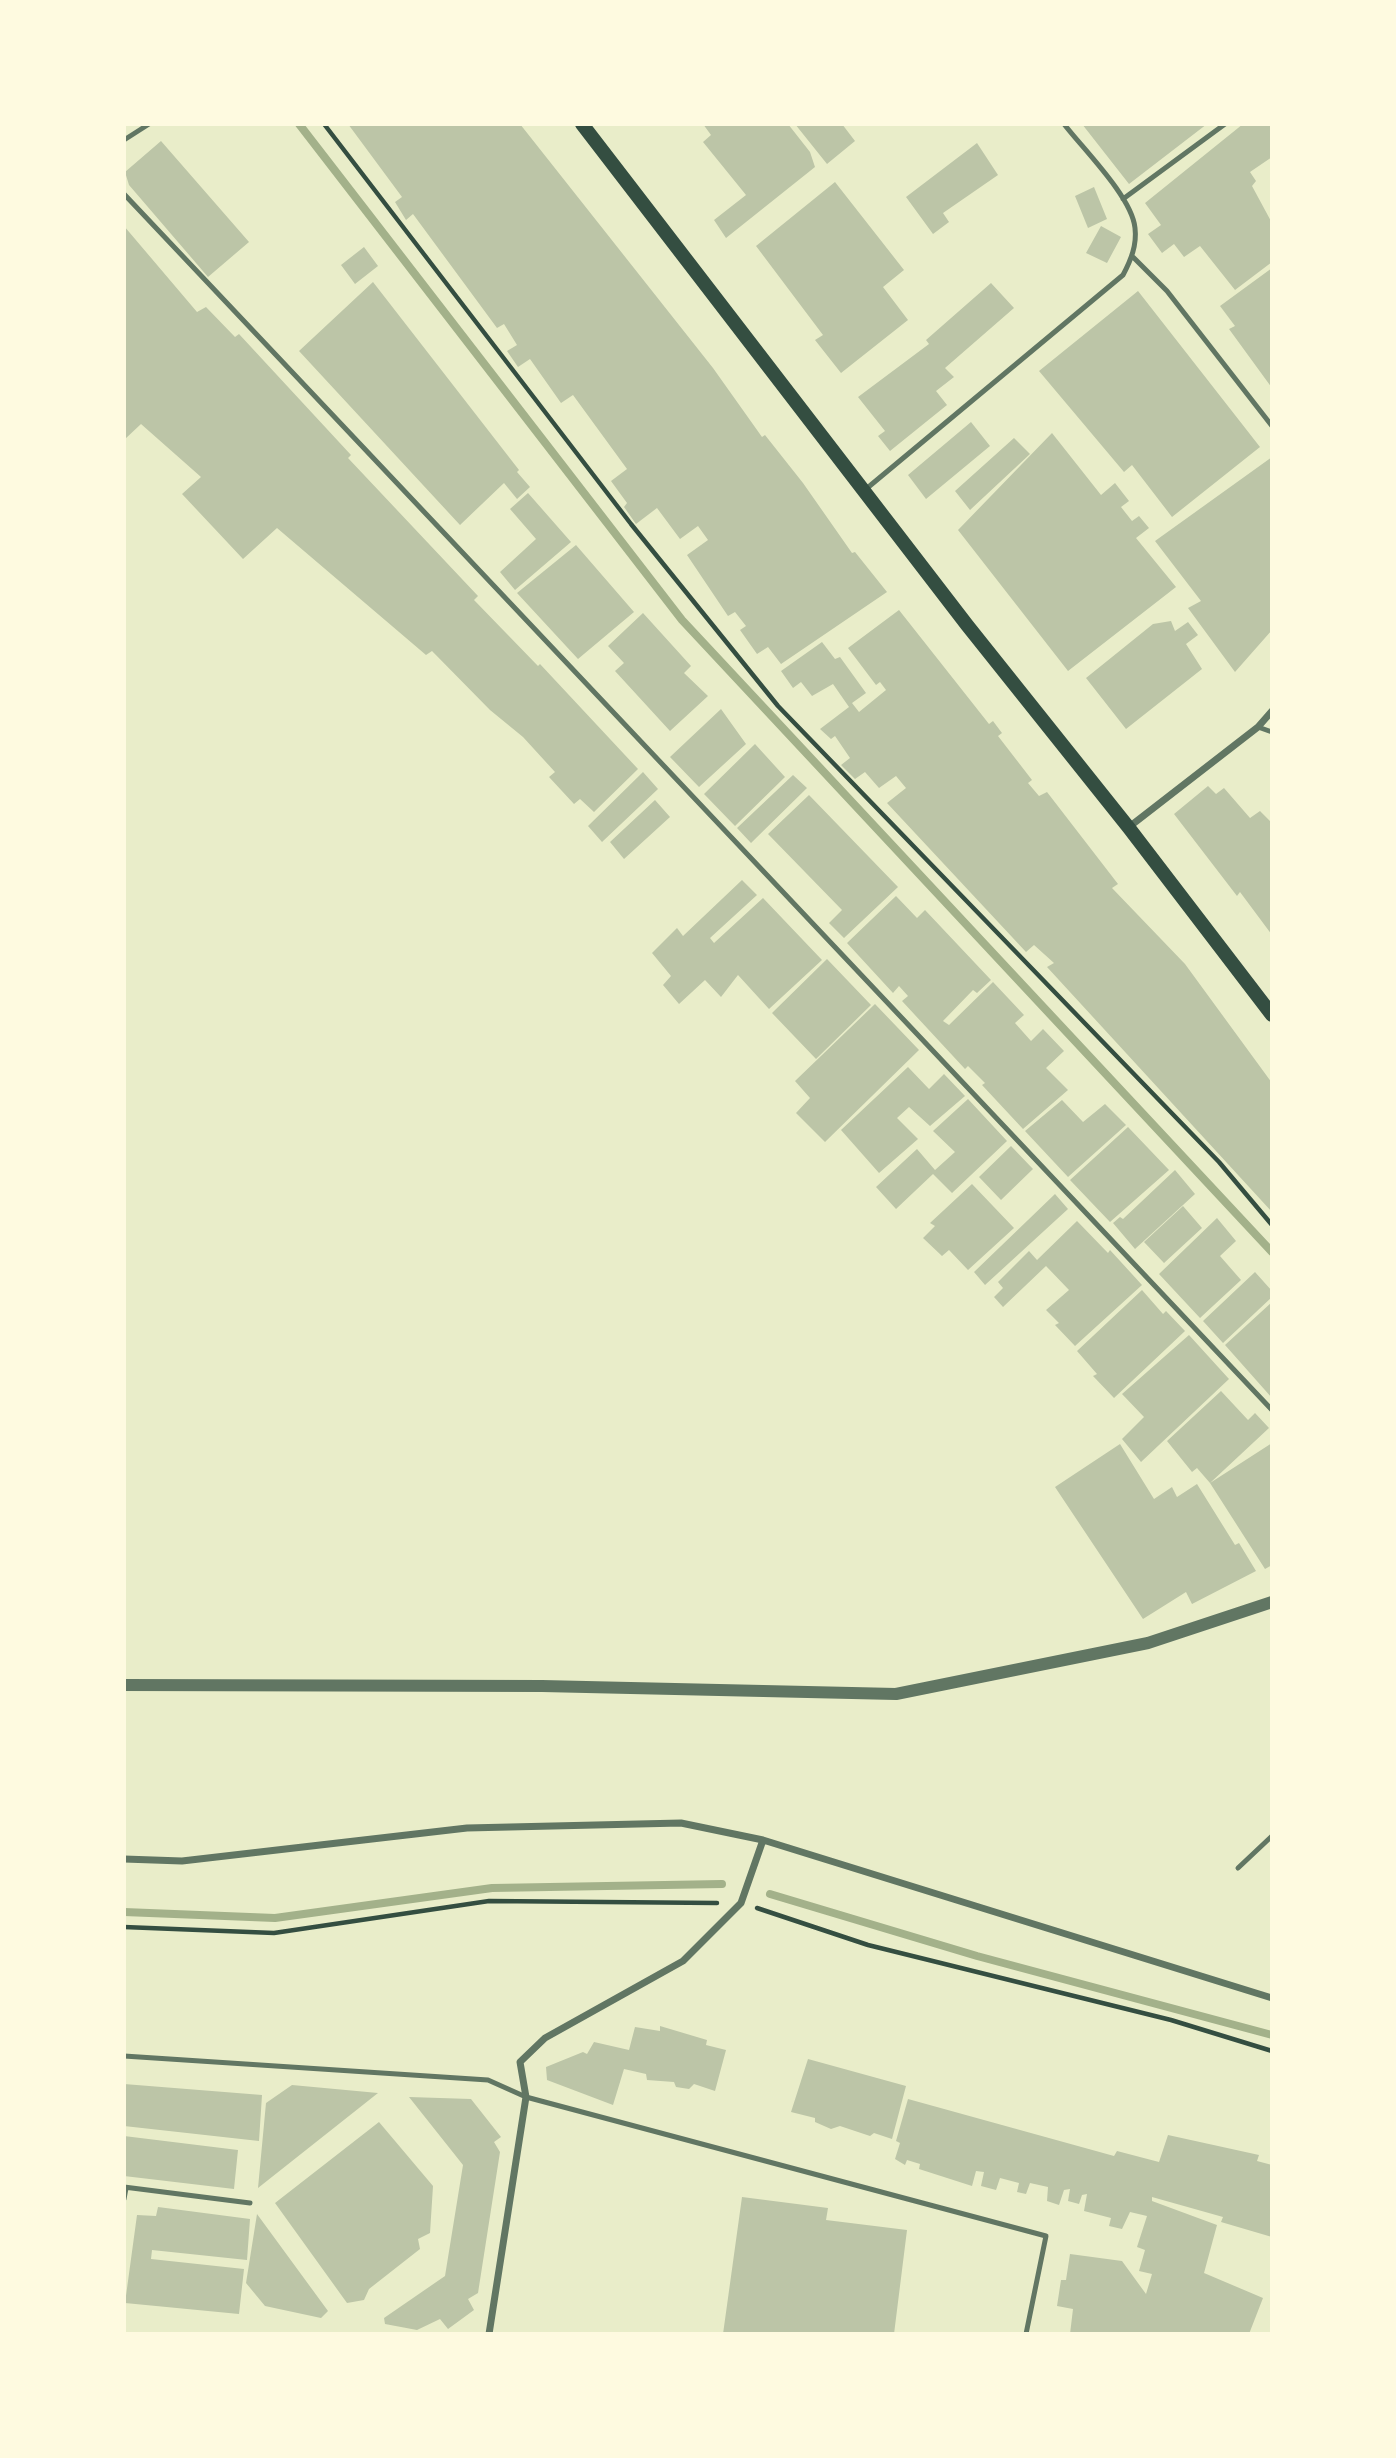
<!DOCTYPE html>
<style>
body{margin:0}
#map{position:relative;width:1396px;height:2458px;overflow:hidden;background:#e9edc9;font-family:Karla,sans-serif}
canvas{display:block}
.frame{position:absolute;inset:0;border:126px solid #fefae0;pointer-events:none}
</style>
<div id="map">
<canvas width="1396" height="2458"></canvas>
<div class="frame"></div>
</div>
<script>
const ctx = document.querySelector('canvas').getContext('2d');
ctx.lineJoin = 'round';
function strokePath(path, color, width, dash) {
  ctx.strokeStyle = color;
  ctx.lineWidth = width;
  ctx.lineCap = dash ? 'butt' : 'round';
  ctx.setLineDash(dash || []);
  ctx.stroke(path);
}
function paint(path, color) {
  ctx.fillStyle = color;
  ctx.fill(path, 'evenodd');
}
strokePath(new Path2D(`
 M 299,124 L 682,620 L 1272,1252
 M 770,1894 L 977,1956 L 1272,2035
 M 124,1912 L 275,1918 L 492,1888 L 722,1884`), '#a3b18a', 8);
paint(new Path2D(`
 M 348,124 L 520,124 L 713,368 L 762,437 L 765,435 L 803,483 L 852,553 L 855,552 L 887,592 L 781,664 L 768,647 L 757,654 L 740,630 L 746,626 L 735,612 L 728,616 L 687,555 L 708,540 L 698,526 L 680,539 L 657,508 L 636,524 L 624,507 L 627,503 L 611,481 L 627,469 L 573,395 L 561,403 L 530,359 L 518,367 L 507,351 L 517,345 L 504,324 L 497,328 L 413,214 L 406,220 L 395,202 L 402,197 Z
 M 703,124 L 788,124 L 810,152 L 815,167 L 726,238 L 714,220 L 746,195 L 703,142 L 711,135 Z
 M 795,124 L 842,124 L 855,141 L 827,164 Z
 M 1082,124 L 1207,124 L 1129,184 Z
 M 1243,124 L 1272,124 L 1272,157 L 1250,172 L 1256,181 L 1252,186 L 1272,223 L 1272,262 L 1235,290 L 1200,246 L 1184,257 L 1174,244 L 1162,253 L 1148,234 L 1161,225 L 1145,203 Z
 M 161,141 L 249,242 L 208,277 L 129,185 L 125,172 Z
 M 977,143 L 998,175 L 943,213 L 949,222 L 933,234 L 906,197 Z
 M 835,182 L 904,270 L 883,287 L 908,320 L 841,373 L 815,340 L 823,335 L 756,246 Z
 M 1094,187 L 1107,219 L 1088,228 L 1075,196 Z
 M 124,226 L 197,312 L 206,307 L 235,337 L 239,334 L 351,455 L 348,458 L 478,596 L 474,600 L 538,666 L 540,664 L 638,769 L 594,812 L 580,799 L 574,804 L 549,777 L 555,772 L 523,737 L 490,710 L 432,651 L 426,655 L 277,528 L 243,559 L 182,494 L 201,477 L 141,424 L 124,440 Z
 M 1101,226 L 1121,237 L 1107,263 L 1086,253 Z
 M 364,247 L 378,266 L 355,284 L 341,265 Z
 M 1272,268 L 1272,388 L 1229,329 L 1235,326 L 1220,306 Z
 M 373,282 L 519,470 L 517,472 L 530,487 L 517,499 L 504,483 L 460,525 L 299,351 Z
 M 991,283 L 1014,308 L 945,368 L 954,377 L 936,391 L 947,405 L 890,451 L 878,436 L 885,431 L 858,397 L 929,344 L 926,340 Z
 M 1138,291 L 1260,447 L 1172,517 L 1132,465 L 1124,472 L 1039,371 Z
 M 971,422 L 990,446 L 926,499 L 908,475 Z
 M 1052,433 L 1101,495 L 1115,483 L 1129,501 L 1121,507 L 1132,521 L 1139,516 L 1149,528 L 1136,538 L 1176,587 L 1068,671 L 958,530 Z
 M 1014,438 L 1030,454 L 970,510 L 955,491 Z
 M 1272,457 L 1272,630 L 1235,672 L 1188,608 L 1201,601 L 1155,541 Z
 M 528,493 L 571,542 L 515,590 L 500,572 L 536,539 L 510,509 Z
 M 576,545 L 634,612 L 578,659 L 517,593 Z
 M 899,610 L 989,724 L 993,721 L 1002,733 L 998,736 L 1032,780 L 1028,783 L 1039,796 L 1047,792 L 1118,884 L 1112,888 L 1185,964 L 1272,1083 L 1272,1212 L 1047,967 L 1054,963 L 1034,945 L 1026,952 L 887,803 L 906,788 L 896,776 L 879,788 L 865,772 L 855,779 L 841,765 L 850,758 L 835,736 L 831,739 L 820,729 L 849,707 L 833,684 L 812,696 L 801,682 L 793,688 L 781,671 L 822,642 L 835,659 L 840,657 L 866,693 L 852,703 L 859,712 L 886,690 L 880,682 L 876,685 L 848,648 Z
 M 643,613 L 691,666 L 684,673 L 708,696 L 670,731 L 615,671 L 624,663 L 608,646 Z
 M 1171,621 L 1175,631 L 1188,622 L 1198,635 L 1186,644 L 1202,669 L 1126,729 L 1086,678 L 1153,624 Z
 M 721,709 L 746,744 L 699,787 L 670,757 Z
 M 755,744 L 785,777 L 735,826 L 704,794 Z
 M 643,772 L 658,789 L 602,842 L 588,826 Z
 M 793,775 L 807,788 L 751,843 L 737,828 Z
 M 1208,786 L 1216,794 L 1224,788 L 1250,818 L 1260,811 L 1272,823 L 1272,935 L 1240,892 L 1237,896 L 1174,814 Z
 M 809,795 L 898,887 L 844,938 L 829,923 L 842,910 L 768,834 Z
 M 655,800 L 670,817 L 624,859 L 610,842 Z
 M 742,880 L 757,895 L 710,938 L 714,943 L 763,898 L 822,960 L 769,1009 L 738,975 L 721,997 L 705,980 L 679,1004 L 663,985 L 671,976 L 652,953 L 677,928 L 683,936 Z
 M 896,896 L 917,918 L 925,910 L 991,980 L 977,993 L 973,990 L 943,1021 L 949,1025 L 993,982 L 1024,1015 L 1015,1023 L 1031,1041 L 1043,1029 L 1064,1051 L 1046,1068 L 1068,1090 L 1023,1129 L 982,1085 L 985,1083 L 968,1066 L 965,1069 L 902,1001 L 908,996 L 899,986 L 893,993 L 847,943 Z
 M 827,959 L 871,1005 L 816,1059 L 772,1013 Z
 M 875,1004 L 919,1050 L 825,1142 L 796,1113 L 810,1098 L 795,1081 Z
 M 908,1067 L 929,1089 L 944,1074 L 965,1096 L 930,1126 L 909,1107 L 897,1118 L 918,1139 L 879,1173 L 841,1130 Z
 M 968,1099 L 1007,1141 L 952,1193 L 933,1174 L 896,1209 L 876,1187 L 917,1149 L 935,1170 L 955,1152 L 933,1131 Z
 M 1062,1100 L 1083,1122 L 1105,1104 L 1126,1125 L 1068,1177 L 1025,1131 Z
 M 1128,1127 L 1169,1170 L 1110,1222 L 1070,1180 Z
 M 1011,1146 L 1033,1169 L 1001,1200 L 979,1177 Z
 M 1175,1170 L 1195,1194 L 1135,1249 L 1113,1223 L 1120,1217 L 1123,1219 Z
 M 972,1184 L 1014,1228 L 968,1270 L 949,1250 L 942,1256 L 923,1238 L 935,1226 L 930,1223 Z
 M 1055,1194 L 1068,1209 L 985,1285 L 974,1272 Z
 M 1183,1206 L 1202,1228 L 1164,1263 L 1144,1242 Z
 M 1217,1218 L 1236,1241 L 1220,1256 L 1241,1280 L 1200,1318 L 1159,1274 Z
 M 1077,1221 L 1108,1253 L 1110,1250 L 1142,1285 L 1075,1346 L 1055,1325 L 1059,1323 L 1046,1310 L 1069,1290 L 1046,1266 L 1003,1307 L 994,1297 L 1003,1288 L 998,1282 L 1029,1251 L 1037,1260 Z
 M 1255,1272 L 1272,1291 L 1272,1297 L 1223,1343 L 1203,1321 Z
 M 1142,1290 L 1163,1314 L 1166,1311 L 1185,1331 L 1114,1398 L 1093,1376 L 1097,1374 L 1077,1351 Z
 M 1272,1302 L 1272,1398 L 1225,1345 Z
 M 1189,1335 L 1229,1379 L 1141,1462 L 1122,1439 L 1144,1417 L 1122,1394 Z
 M 1221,1391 L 1248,1420 L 1255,1413 L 1269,1428 L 1210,1483 L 1197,1468 L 1192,1472 L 1167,1441 Z
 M 1272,1443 L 1272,1565 L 1265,1569 L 1210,1483 Z
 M 1120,1444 L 1154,1499 L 1172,1487 L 1177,1497 L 1197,1484 L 1235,1545 L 1239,1543 L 1256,1571 L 1192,1604 L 1186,1592 L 1143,1619 L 1055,1487 Z
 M 660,2026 L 707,2040 L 706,2045 L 726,2050 L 715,2091 L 694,2084 L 689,2089 L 676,2087 L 674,2082 L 647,2080 L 646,2074 L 624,2069 L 613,2105 L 547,2080 L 546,2067 L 583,2052 L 587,2054 L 594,2042 L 629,2050 L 635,2027 L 660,2031 Z
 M 808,2059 L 906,2086 L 892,2139 L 874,2133 L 870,2136 L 840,2126 L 831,2129 L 815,2122 L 815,2118 L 791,2112 Z
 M 124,2084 L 262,2095 L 259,2141 L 124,2126 Z
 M 292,2085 L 378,2093 L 258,2188 L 266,2103 Z
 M 409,2097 L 471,2099 L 501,2137 L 494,2142 L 500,2152 L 478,2293 L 468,2299 L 474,2310 L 448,2329 L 440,2319 L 417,2330 L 385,2324 L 384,2318 L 445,2276 L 463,2165 Z
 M 908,2099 L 1114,2156 L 1117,2151 L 1159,2162 L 1168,2135 L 1259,2155 L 1257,2161 L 1272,2165 L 1272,2237 L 1221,2222 L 1223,2217 L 1152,2197 L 1152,2201 L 1217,2225 L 1204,2273 L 1263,2298 L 1249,2334 L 1070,2334 L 1073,2309 L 1057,2306 L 1061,2280 L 1066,2280 L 1070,2254 L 1122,2261 L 1146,2294 L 1152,2274 L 1139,2271 L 1145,2250 L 1137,2247 L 1147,2216 L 1130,2212 L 1122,2229 L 1109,2226 L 1111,2218 L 1084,2211 L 1087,2194 L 1082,2195 L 1079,2204 L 1068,2201 L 1070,2189 L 1064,2190 L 1059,2205 L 1047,2201 L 1048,2187 L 1030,2183 L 1026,2194 L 1017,2192 L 1019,2183 L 1000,2178 L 996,2190 L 981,2186 L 984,2172 L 976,2171 L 972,2186 L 919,2169 L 920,2164 L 907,2160 L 905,2165 L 895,2159 L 900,2143 L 896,2141 Z
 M 379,2122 L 433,2186 L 430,2233 L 418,2239 L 420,2249 L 369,2289 L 364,2300 L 347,2303 L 275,2203 Z
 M 124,2136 L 238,2150 L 234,2189 L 124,2176 Z
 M 742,2197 L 828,2208 L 826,2220 L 907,2230 L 894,2334 L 723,2334 Z
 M 158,2207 L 250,2219 L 247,2260 L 152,2250 L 151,2259 L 244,2269 L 239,2314 L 125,2303 L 137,2215 L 156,2216 Z
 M 257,2214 L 328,2311 L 321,2318 L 265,2306 L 246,2283 Z`), '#bcc5a7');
strokePath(new Path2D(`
 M 324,124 L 631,524 L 778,706 L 1219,1162 L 1272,1225
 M 757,1908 L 868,1945 L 1171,2020 L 1272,2051
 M 124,1927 L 274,1933 L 489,1901 L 717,1903`), '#344e41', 4.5);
strokePath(new Path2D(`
 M 124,140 L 149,124
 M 124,194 L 1272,1410
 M 1123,199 L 1225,124
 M 1133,257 L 1167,291 L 1272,426
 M 866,489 L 1123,275 C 1131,260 1137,245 1135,228 C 1132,197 1083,149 1064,124
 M 1258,727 L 1272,732
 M 1238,1868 L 1272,1836
 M 124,2056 L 488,2080 L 526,2097 L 1046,2236 L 1026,2334
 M 124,2187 L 250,2203
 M 124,2199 L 126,2188`), '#617663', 5);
strokePath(new Path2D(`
 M 1129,827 L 1258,727 L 1272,711
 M 124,1859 L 182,1861 L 467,1828 L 681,1823 L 763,1840 L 1272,1998
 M 489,2334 L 526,2097 L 520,2062 L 545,2038 L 683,1961 L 741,1903 L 763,1840`), '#617663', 7);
strokePath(new Path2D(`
 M 124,1685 L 542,1686 L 896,1694 L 1148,1643 L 1272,1602`), '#617663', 12);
strokePath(new Path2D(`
 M 582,124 L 967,625 L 1129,828 L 1272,1015`), '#344e41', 14);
</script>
